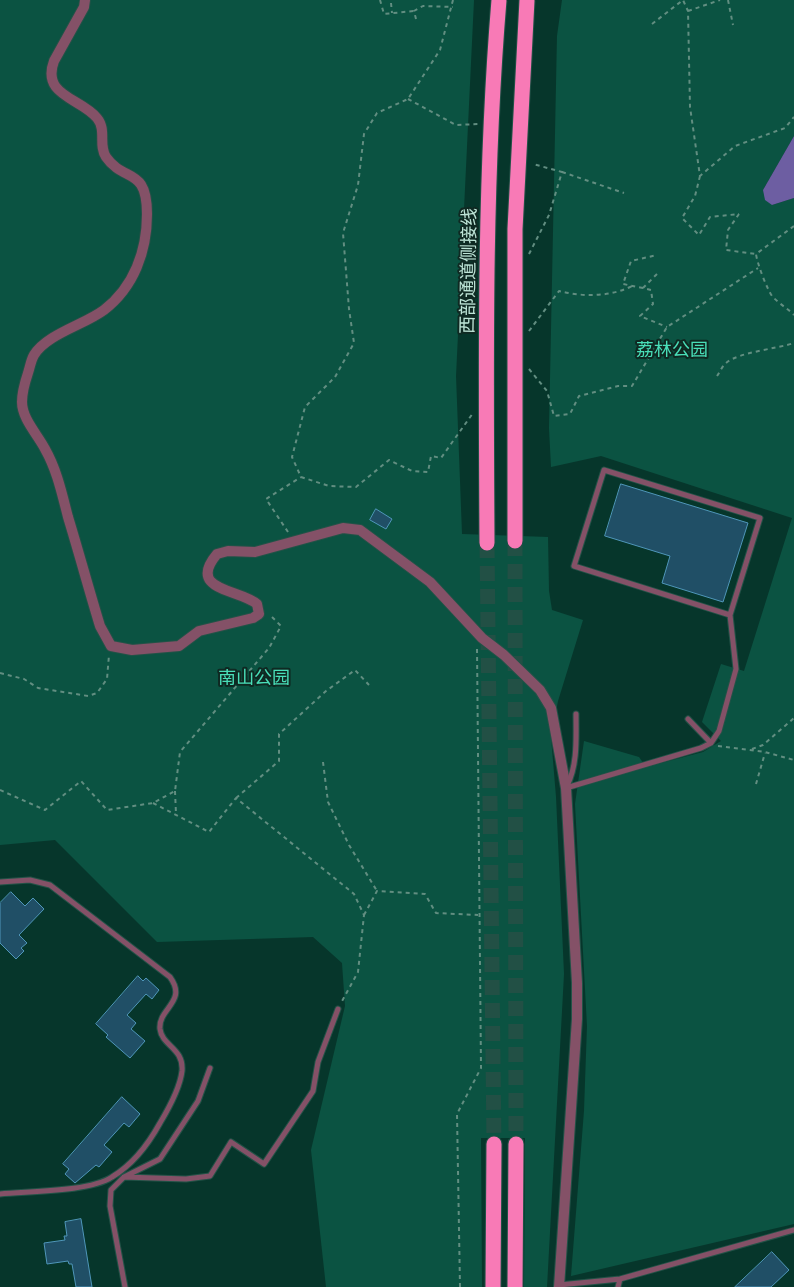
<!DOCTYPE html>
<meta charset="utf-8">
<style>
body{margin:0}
canvas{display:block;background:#06362b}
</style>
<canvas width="794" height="1287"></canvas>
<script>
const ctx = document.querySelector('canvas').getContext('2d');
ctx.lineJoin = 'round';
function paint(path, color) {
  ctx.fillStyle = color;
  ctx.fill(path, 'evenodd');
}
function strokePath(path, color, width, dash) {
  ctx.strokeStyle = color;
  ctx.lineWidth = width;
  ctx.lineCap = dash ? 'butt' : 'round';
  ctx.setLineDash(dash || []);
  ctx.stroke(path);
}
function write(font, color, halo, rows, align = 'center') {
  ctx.font = font + ' Mulish,"Noto Sans SC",sans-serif';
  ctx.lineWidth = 4;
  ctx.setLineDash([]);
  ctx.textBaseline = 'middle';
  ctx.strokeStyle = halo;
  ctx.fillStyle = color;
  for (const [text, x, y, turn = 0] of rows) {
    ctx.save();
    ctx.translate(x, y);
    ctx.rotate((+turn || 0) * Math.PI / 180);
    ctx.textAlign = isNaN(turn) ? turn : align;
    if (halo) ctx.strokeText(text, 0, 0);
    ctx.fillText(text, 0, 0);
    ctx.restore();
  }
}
paint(new Path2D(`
 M 0,0 L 474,0 L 456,376 L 462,534 L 548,537 L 549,591 L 552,610 L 583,620 L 558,701 L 551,737 L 556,797 L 564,974 L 547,1287 L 524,1287 L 525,1138 L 481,1138 L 482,1287 L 326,1287 L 311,1150 L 345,1006 L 342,963 L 313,937 L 157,942 L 55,840 L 0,845 Z
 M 562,0 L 794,0 L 794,136 L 763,190 L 772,205 L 794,198 L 794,1224 L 571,1276 L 584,1111 L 587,1026 L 575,804 L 584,741 L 639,757 L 646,767 L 703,752 L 721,741 L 702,722 L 721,664 L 744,671 L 792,518 L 601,456 L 551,467 L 549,428 L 557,36 Z`), '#0b5342');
paint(new Path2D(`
 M 794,136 L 794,198 L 772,205 L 765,200 L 763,190 Z`), '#6d5ea2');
const building = new Path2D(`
 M 621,484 L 748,523 L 723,602 L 662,583 L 670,556 L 605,536 Z
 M 376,509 L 392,519 L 386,529 L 370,520 Z
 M 11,892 L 25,906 L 33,898 L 44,909 L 19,935 L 27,943 L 21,948 L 24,951 L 16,959 L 0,943 L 0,903 Z
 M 138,976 L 143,981 L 146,978 L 159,990 L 152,999 L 146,994 L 127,1015 L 136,1023 L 131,1029 L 145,1041 L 130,1058 L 106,1037 L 108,1035 L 96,1024 Z
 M 122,1097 L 140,1114 L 129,1127 L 124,1123 L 104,1145 L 112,1152 L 99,1167 L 96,1165 L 75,1183 L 65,1174 L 69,1169 L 63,1164 Z
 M 81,1219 L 90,1275 L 92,1287 L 76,1287 L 72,1264 L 69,1264 L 68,1261 L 47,1264 L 44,1243 L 65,1240 L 64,1236 L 67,1236 L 65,1222 Z
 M 772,1252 L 789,1270 L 771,1287 L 735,1287 Z`);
paint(building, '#204f66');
strokePath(building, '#4f96b9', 1);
strokePath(new Path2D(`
 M 515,541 L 516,1144
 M 487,543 L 494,1144`), '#225045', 15, [15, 8]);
const service = new Path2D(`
 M 688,719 L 711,743
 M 567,786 C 578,764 576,738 576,714
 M 566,788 L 701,748 L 711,743 L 719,731 L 736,669 L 730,615 L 760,518 L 604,470 L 574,566 L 730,615
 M 0,882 L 30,880 L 50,885 L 170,977 C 188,1002 158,1008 160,1029 C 162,1046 184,1048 182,1071 C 180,1088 169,1108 160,1123 C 149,1143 132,1165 112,1177 C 89,1192 29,1191 0,1194
 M 124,1177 L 186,1179 L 210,1176 L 231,1142 L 264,1164 L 313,1091 L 318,1062 L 338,1009
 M 559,1285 L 620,1279 L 794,1230
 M 125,1287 L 110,1206 L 111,1190 L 124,1177 L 160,1159 L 198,1101 L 210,1068
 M 618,1287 L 620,1279`);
const minor = new Path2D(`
 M 85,0 L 84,7 L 54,61 C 41,96 81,98 97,118 C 107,130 98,145 106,157 C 124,183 147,166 147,214 C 147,251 134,287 104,310 C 84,325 47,334 34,355 C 31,360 30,367 28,373 C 25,382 22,392 22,402 C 22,419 38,435 45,449 C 57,470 62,494 68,517 C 79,553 89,590 100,626 L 111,646 L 132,650 L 179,646 L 199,631 L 253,618 L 259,614 L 257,604 C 240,589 186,591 217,554 L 228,551 L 255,552 L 343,528 L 360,530 L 430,582 L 482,638 L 504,655 L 540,690 L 551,708 L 566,788 L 577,983 L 577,1019 L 559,1287`);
const motorway = new Path2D(`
 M 493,1287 L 494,1144
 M 515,1287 L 516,1144`);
strokePath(service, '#235247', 7);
strokePath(minor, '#235247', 12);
strokePath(motorway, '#235247', 17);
strokePath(new Path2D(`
 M 380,0 L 384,14 L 414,11
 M 453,0 L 440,50 L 408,99 L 377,113 L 364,134 L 358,185 L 343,233 L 349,309 L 354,343 L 335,377 L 305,407 L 292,457 L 301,477 L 329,486 L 356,487 L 389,460 L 412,471 L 428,472 L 431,456 L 441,458 L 473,413
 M 728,0 L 733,25
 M 391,3 L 392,13
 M 688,11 L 720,0
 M 416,19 L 414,11 L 423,6 L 453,7
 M 652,24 L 683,0 L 688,11 L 690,107 L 700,176 L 735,146 L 785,128 L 794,117
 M 408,99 L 456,125 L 479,124
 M 562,172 L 624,193
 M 700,176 L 695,196 L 682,218 L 699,235 L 710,217 L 739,214
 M 739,214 L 728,230 L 726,250 L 756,254
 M 794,226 L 756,254 C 757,263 767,289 772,296 C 778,303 787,308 794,315
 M 529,254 L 549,215 L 562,172 L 533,164
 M 657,274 L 643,288 L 651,290 L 653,304 L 640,316 L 667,327
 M 643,288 L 623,284 L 631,261 L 657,255
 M 529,331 L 559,291 C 582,297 611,297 632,286
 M 529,369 L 547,391 L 554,416 L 570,414 L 579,396 L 618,386 L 632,386 L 667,327 L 758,268
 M 717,376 C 720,372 722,366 726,363 C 739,352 776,349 794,343
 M 288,532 L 266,499 L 301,477
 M 0,673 L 24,679 L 38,688 L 88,696 L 97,693 L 107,679 L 109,655
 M 718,746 L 765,752 L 794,760
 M 752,749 L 763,745 L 794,718
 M 323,762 L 328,802 L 349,845 L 377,891
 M 756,784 L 765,753
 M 0,790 L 45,810 L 81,781 L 107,810 L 153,803 L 175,791 L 180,752 L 269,648 L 281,626 L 270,615
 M 175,791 L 176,814
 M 236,798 L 279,761 L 279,734 L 326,691 L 355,670 L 369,685
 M 153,803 L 209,832 L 236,798 L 354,894 L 364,915 L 358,972 L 341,1003
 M 364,915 L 377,891 L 425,894 L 436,913 L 478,915
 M 460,1287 L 457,1114 L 481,1068 L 477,648`), '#628e81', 2, [4, 4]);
strokePath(service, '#845167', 5);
strokePath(minor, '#845167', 10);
strokePath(motorway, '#f87ab6', 15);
const motorwayBridge = new Path2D(`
 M 515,541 L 515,229 L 527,0
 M 487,543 C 486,362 484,180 499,0`);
strokePath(motorwayBridge, '#235247', 17, []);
strokePath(motorwayBridge, '#f87ab6', 15);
write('18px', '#bee5d7', '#0f2922', [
 ["西部通道侧接线",469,271,-89]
]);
write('18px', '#49deb8', '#0f2922', [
 ["荔林公园",672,351],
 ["南山公园",254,679]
]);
</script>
